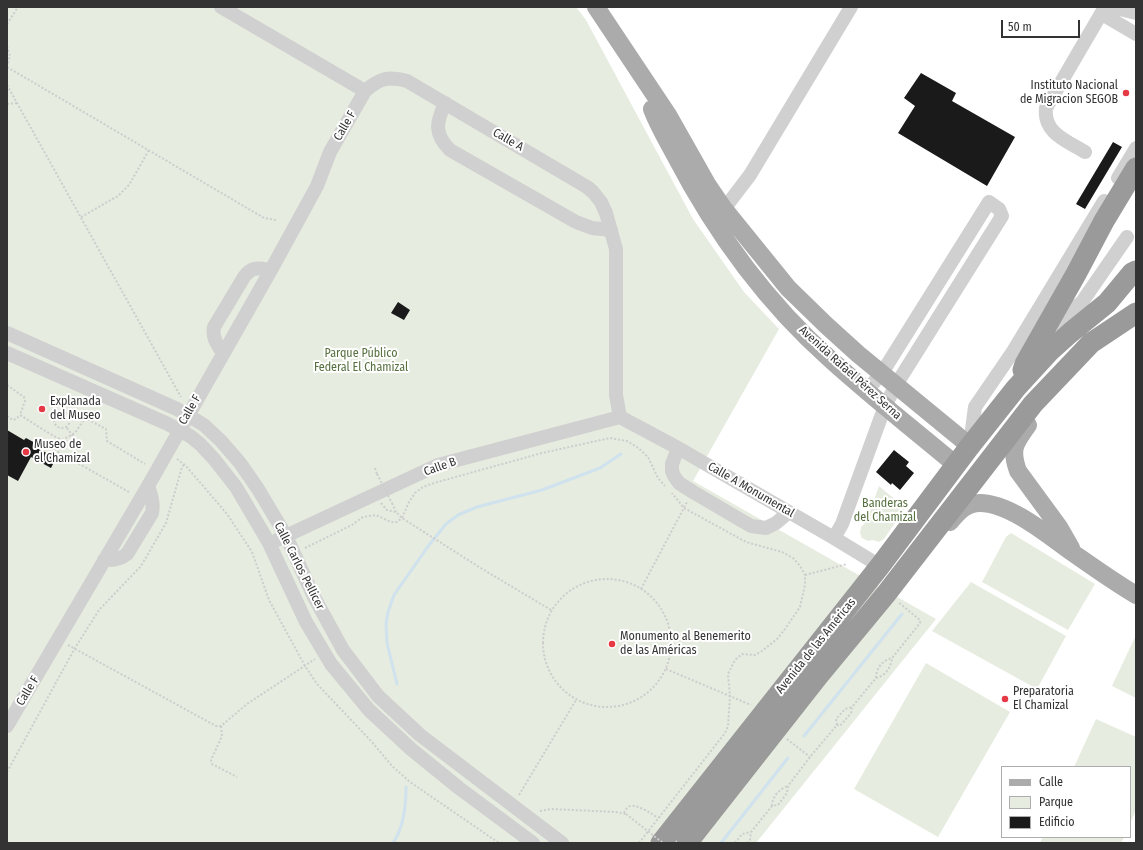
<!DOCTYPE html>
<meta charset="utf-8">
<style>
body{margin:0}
#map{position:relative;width:1143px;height:850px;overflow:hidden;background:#fff;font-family:"Fira Sans Condensed",sans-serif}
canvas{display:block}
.frame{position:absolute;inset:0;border:8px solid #333;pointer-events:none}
.legend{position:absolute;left:1001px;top:766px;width:130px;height:72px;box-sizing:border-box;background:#fff;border:1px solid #adadad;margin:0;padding:5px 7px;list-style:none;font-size:12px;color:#333}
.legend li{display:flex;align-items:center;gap:8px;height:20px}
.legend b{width:20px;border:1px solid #adadad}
.scale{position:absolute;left:1001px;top:20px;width:79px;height:18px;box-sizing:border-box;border:2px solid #333;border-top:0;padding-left:5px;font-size:12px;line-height:14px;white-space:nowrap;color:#333;-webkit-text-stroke:3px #fff;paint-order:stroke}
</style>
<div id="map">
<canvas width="1143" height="850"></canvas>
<div class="frame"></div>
<ul class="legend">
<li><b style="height:5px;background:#ababab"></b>Calle</li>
<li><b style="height:11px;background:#e6ecdf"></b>Parque</li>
<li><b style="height:11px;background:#1a1a1a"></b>Edificio</li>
</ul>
<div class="scale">50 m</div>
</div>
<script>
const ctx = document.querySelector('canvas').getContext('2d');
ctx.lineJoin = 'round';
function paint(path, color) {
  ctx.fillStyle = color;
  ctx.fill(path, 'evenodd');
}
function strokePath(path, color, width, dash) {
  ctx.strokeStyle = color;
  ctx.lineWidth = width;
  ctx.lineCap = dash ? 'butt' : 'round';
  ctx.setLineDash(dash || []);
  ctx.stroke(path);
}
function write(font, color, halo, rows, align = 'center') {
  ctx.font = font + ' "Fira Sans Condensed",sans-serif';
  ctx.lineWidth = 4;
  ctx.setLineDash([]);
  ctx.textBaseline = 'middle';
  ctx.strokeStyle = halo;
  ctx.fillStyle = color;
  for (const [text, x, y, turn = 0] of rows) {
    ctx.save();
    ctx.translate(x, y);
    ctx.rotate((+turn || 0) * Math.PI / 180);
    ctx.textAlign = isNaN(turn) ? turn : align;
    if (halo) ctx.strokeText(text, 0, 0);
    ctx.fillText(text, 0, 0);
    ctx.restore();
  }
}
paint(new Path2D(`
 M 7,7 L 576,7 L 586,20 L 693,219 L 744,292 L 779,329 L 693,481 L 936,619 L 756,843 L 7,843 Z
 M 879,486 L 905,508 L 884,539 L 879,542 L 873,540 L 868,541 L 862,538 L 860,533 L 861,527 L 866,522 Z
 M 1011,533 L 1095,584 L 1068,630 L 982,582 L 1006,537 Z
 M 971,582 L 1066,636 L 1037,689 L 932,631 Z
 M 1136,635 L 1136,698 L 1112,686 Z
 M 926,663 L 1010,712 L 938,837 L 854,789 Z
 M 1096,719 L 1136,737 L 1136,810 L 1130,823 L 1130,767 L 1074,767 Z
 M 1043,837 L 1124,837 L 1121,843 L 1040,843 Z`), '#e6ecdf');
strokePath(new Path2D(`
 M 397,684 L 387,643 L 386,624 L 388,612 L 394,595 L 429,545 L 446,524 L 458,515 L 477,507 L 542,490 L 600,468 L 621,454
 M 804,736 L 902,614
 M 393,843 C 404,827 406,806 406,787
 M 721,843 L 788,758`), '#cfe2ee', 3);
paint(new Path2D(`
 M 921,73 L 956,93 L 952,101 L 1015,137 L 987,186 L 898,133 L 915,106 L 904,98 Z
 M 1113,142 L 1122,147 L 1085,209 L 1076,204 Z
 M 398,302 L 410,310 L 404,320 L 391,313 Z
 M 7,430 L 24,440 L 26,438 L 37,444 L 35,447 L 56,458 L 51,468 L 31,457 L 18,481 L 7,475 Z
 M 894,450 L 909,462 L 906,466 L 914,473 L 900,490 L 892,483 L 891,485 L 876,472 Z`), '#1a1a1a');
strokePath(new Path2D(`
 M 7,24 L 18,7
 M 7,46 L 10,56 L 7,66
 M 7,67 L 264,218 L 276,220
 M 7,85 L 181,397
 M 7,104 L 17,103
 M 81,217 L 118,196 L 129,185 L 149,150
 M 7,385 L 24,397 L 25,401 L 20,415 C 36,424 60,444 78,443
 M54 420a8 8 0 1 1 16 0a8 8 0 1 1-16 0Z
 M 7,416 L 13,420 L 16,419 L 20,415
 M 67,428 L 78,443
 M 177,459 L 186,466 L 227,514 L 252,552 L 269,600 L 305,666 L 317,684 L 372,742 L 392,766 L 410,782 L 499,843
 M 375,468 L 377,474
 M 129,492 L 51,448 L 51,446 L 75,433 L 85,418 L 106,429 L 107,441 L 145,464
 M 381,503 L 387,510 L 396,512 L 402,518 L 479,567 L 551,610
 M 392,503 L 396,512
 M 305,548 L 352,525 L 363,517 L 376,515 L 391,522 L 397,522 L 402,518 L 409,502 L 415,493 L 423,487 L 434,483 L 542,453 L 610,438 L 627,441 L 637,447 L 648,457 L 658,478 L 665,486
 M 805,575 L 847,564
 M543 643a64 64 0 1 1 128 0a64 64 0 1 1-128 0Z
 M 641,589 L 687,502
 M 68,645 L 216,726 L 221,726 L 247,704 L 315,659
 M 666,669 L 751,705
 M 876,678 C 876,668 883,660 892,658
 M 837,725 L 836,719 L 845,709 L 852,707
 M 221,726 L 222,736 L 211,760 L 212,764 L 237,777
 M 787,739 L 810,757
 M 7,772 L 75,648 L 99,610 L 141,566 L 166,523 L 182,467 L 184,465
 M 519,795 L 576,700
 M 772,806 C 772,797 779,789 788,786
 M 540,811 L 551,809 L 616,812 L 626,814
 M 624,813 C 625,811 626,809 628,807 C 635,802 652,814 658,818
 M 639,843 L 725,733 L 728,726 L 730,696 L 728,674 L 735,660 L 742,654 L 755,655 L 762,651 L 777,639 L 785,629 L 800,607 L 805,585 L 805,575 L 800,566 L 793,558 L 782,552 L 746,542 L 684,508 L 672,493
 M 735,843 L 742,834 L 751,832
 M 747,843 L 750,840 L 751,832 L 772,806 L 778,805 L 787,793 L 788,786 L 810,757 L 837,725 L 840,726 L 851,713 L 852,707 L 876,678 C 885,676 891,668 892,658 L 920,623 L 920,620 L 898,602`), '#cdcdcd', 2, [2, 2]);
strokePath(new Path2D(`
 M 221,7 L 365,91
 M 1112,7 L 1136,13
 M 1102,14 L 1136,34
 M 445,103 C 436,123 434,134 450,150 L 576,222 L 592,228 L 611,230
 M 1085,152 C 1067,141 1043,133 1046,108 L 1105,7
 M 1118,178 L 1136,148
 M 717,214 L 724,209 L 750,175 L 851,7
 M 1049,329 L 1082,302 L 1127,237
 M 7,333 L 177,409 L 204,425 L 221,441 L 240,463 L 258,489 L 286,536 L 314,597 L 343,650 L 378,696 L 420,735 L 562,843
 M 7,353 L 168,424 L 190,436 L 200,444 L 214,459 L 236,487 L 269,543 L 306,622 L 331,664 L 369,710 L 411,749 L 459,788 L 533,843
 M 223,353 C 217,344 212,338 214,327 L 244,277 C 252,266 258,268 271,270
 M 620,417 L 678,448 L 834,538 L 880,566
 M 970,445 L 975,407 L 1012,353 L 1104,201
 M 678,448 L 672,464 L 672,471 L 674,476 L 679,483 L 693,492 L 751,526 L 766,528 L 776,523 L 789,512
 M 834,538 L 842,524 L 885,406 L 896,385 L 1002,216 L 999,209 L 989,202 L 882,373 L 867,390
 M 277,540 L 438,465 L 620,417
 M 104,560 C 113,560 119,560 127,554 L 152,513 C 154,503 151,495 148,486
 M 7,726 L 148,486 L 271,270 L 317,186 L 330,152 L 365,91 C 380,78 388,76 407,81 L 587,187 L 593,192 L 601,202 L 606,213 L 616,249 L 616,395 L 620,417`), '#d0d0d0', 14);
strokePath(new Path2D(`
 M 596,7 L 668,115 L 707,184 L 724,209 L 788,288 L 826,325 L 858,354 L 970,446
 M 652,109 C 658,125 667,140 675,155 C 715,232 766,302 830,359 C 871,396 914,430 956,465
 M 1028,425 C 1015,443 1010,449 1018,471 L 1059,527 L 1071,548
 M 950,522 C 958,512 966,503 980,503 C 1010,503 1049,536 1073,553 C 1093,567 1114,582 1136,595`), '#ababab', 18);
strokePath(new Path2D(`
 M 1023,370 L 1025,364 L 1076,274 L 1104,221 L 1136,168
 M 661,843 L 880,566 L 970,446 L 1016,388 L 1050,351 L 1070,333 L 1107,303 L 1132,273 L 1136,271
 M 687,843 L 819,675 L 886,594 L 1033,404 L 1091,343 L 1136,313`), '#9a9a9a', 21);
strokePath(new Path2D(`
 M 377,474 L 392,503
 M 626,814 L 663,843`), '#cdcdcd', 2, [2, 2]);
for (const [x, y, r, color] of [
 [1126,93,4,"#e63946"],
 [42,409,4,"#e63946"],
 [26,452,4,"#e63946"],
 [612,644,4,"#e63946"],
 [1005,699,4,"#e63946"]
]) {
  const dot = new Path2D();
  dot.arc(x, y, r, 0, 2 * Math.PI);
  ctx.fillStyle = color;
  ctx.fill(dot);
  strokePath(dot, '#fff', 1.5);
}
write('12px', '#333', '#fff', [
 ["Instituto Nacional",1118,86,"right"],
 ["de Migracion SEGOB",1118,100,"right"],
 ["Explanada",50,402],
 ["del Museo",50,416],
 ["Museo de",34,445],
 ["el Chamizal",34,459],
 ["Monumento al Benemerito",620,637],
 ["de las Américas",620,651],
 ["Preparatoria",1013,692],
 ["El Chamizal",1013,706]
], 'left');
write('12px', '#333', '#fff', [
 ["Calle F",345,126,-60],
 ["Calle A",508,140,30],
 ["Avenida Rafael Pérez Serna",850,373,42],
 ["Calle F",190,410,-60],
 ["Calle B",440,467,-20],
 ["Calle A Monumental",751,490,30],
 ["Calle Carlos Pellicer",299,566,63],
 ["Avenida de las Américas",816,646,-51],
 ["Calle F",28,691,-59]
]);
write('12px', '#56703f', '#fff', [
 ["Parque Público",361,354],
 ["Federal El Chamizal",361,368],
 ["Banderas",885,504],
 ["del Chamizal",885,518]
]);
</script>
